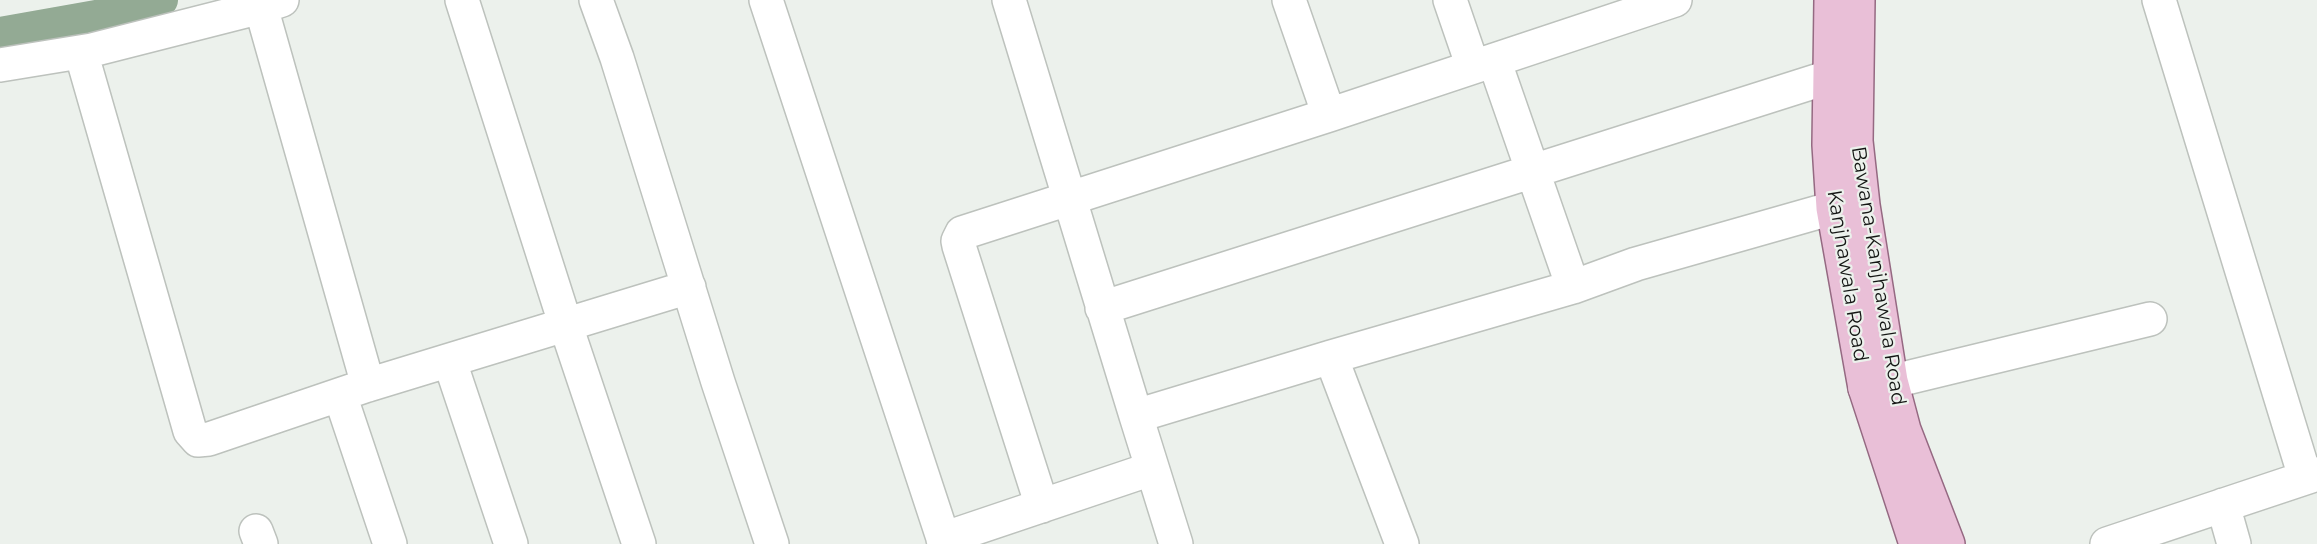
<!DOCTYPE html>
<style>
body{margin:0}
canvas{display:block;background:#ecf1ec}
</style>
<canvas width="2317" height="544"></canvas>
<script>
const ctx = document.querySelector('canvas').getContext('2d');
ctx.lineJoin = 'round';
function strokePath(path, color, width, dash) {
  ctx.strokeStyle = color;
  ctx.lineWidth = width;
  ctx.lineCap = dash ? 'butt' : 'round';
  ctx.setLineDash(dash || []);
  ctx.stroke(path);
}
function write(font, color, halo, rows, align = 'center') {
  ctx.font = font + ' Montserrat,sans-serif';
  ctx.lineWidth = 4.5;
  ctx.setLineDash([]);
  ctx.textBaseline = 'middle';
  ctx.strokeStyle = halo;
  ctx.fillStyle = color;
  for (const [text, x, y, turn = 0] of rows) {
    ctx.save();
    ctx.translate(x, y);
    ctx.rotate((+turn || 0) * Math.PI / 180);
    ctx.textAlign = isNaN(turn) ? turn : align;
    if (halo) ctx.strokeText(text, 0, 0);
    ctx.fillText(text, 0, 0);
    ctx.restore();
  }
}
strokePath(new Path2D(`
 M 0,34 L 130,11 L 161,0`), '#93aa94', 34);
const minor = new Path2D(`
 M 462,0 L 566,326 L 639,544
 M 596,0 L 617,58 L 718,382 L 772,544
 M 766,0 L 945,544
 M 1009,0 L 1136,416
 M 1289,0 L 1329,115
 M 1450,0 L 1473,67
 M 2159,0 L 2305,477
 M 261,7 L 368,385
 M 81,52 L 180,396 L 190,431 L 198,440 L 209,439 L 368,385 L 689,287
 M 1494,60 L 1573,287
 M 0,65 L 92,50 L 261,7 L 282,0
 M 1102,308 L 1829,77
 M 1331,357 L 1402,544
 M 450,362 L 511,544
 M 1865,388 L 2150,319
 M 340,395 L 390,544
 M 2223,505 L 2234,544
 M 1042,506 L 959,246 L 958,241 L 962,233 L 1329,115 L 1675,0
 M 256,531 L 261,544
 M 943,539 L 1151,469
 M 1176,544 L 1136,416 L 1331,357 L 1573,287 L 1636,264 L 1833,208 L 1862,205
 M 2107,544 L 2317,474`);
const major = new Path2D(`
 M 1831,0 L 1829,145 L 1833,208 L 1865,388 L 1916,544
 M 1858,0 L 1856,141 L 1863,205 L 1891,381 L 1904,430 L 1948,544`);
strokePath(minor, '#bdc2bd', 36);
strokePath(major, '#956982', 36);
strokePath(minor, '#fff', 33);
strokePath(major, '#e9bfd7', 33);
write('20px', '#141614', '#ecf1ec', [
 ["Kanjhawala Road",1847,276,81],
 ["Bawana-Kanjhawala Road",1878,276,81]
]);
</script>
